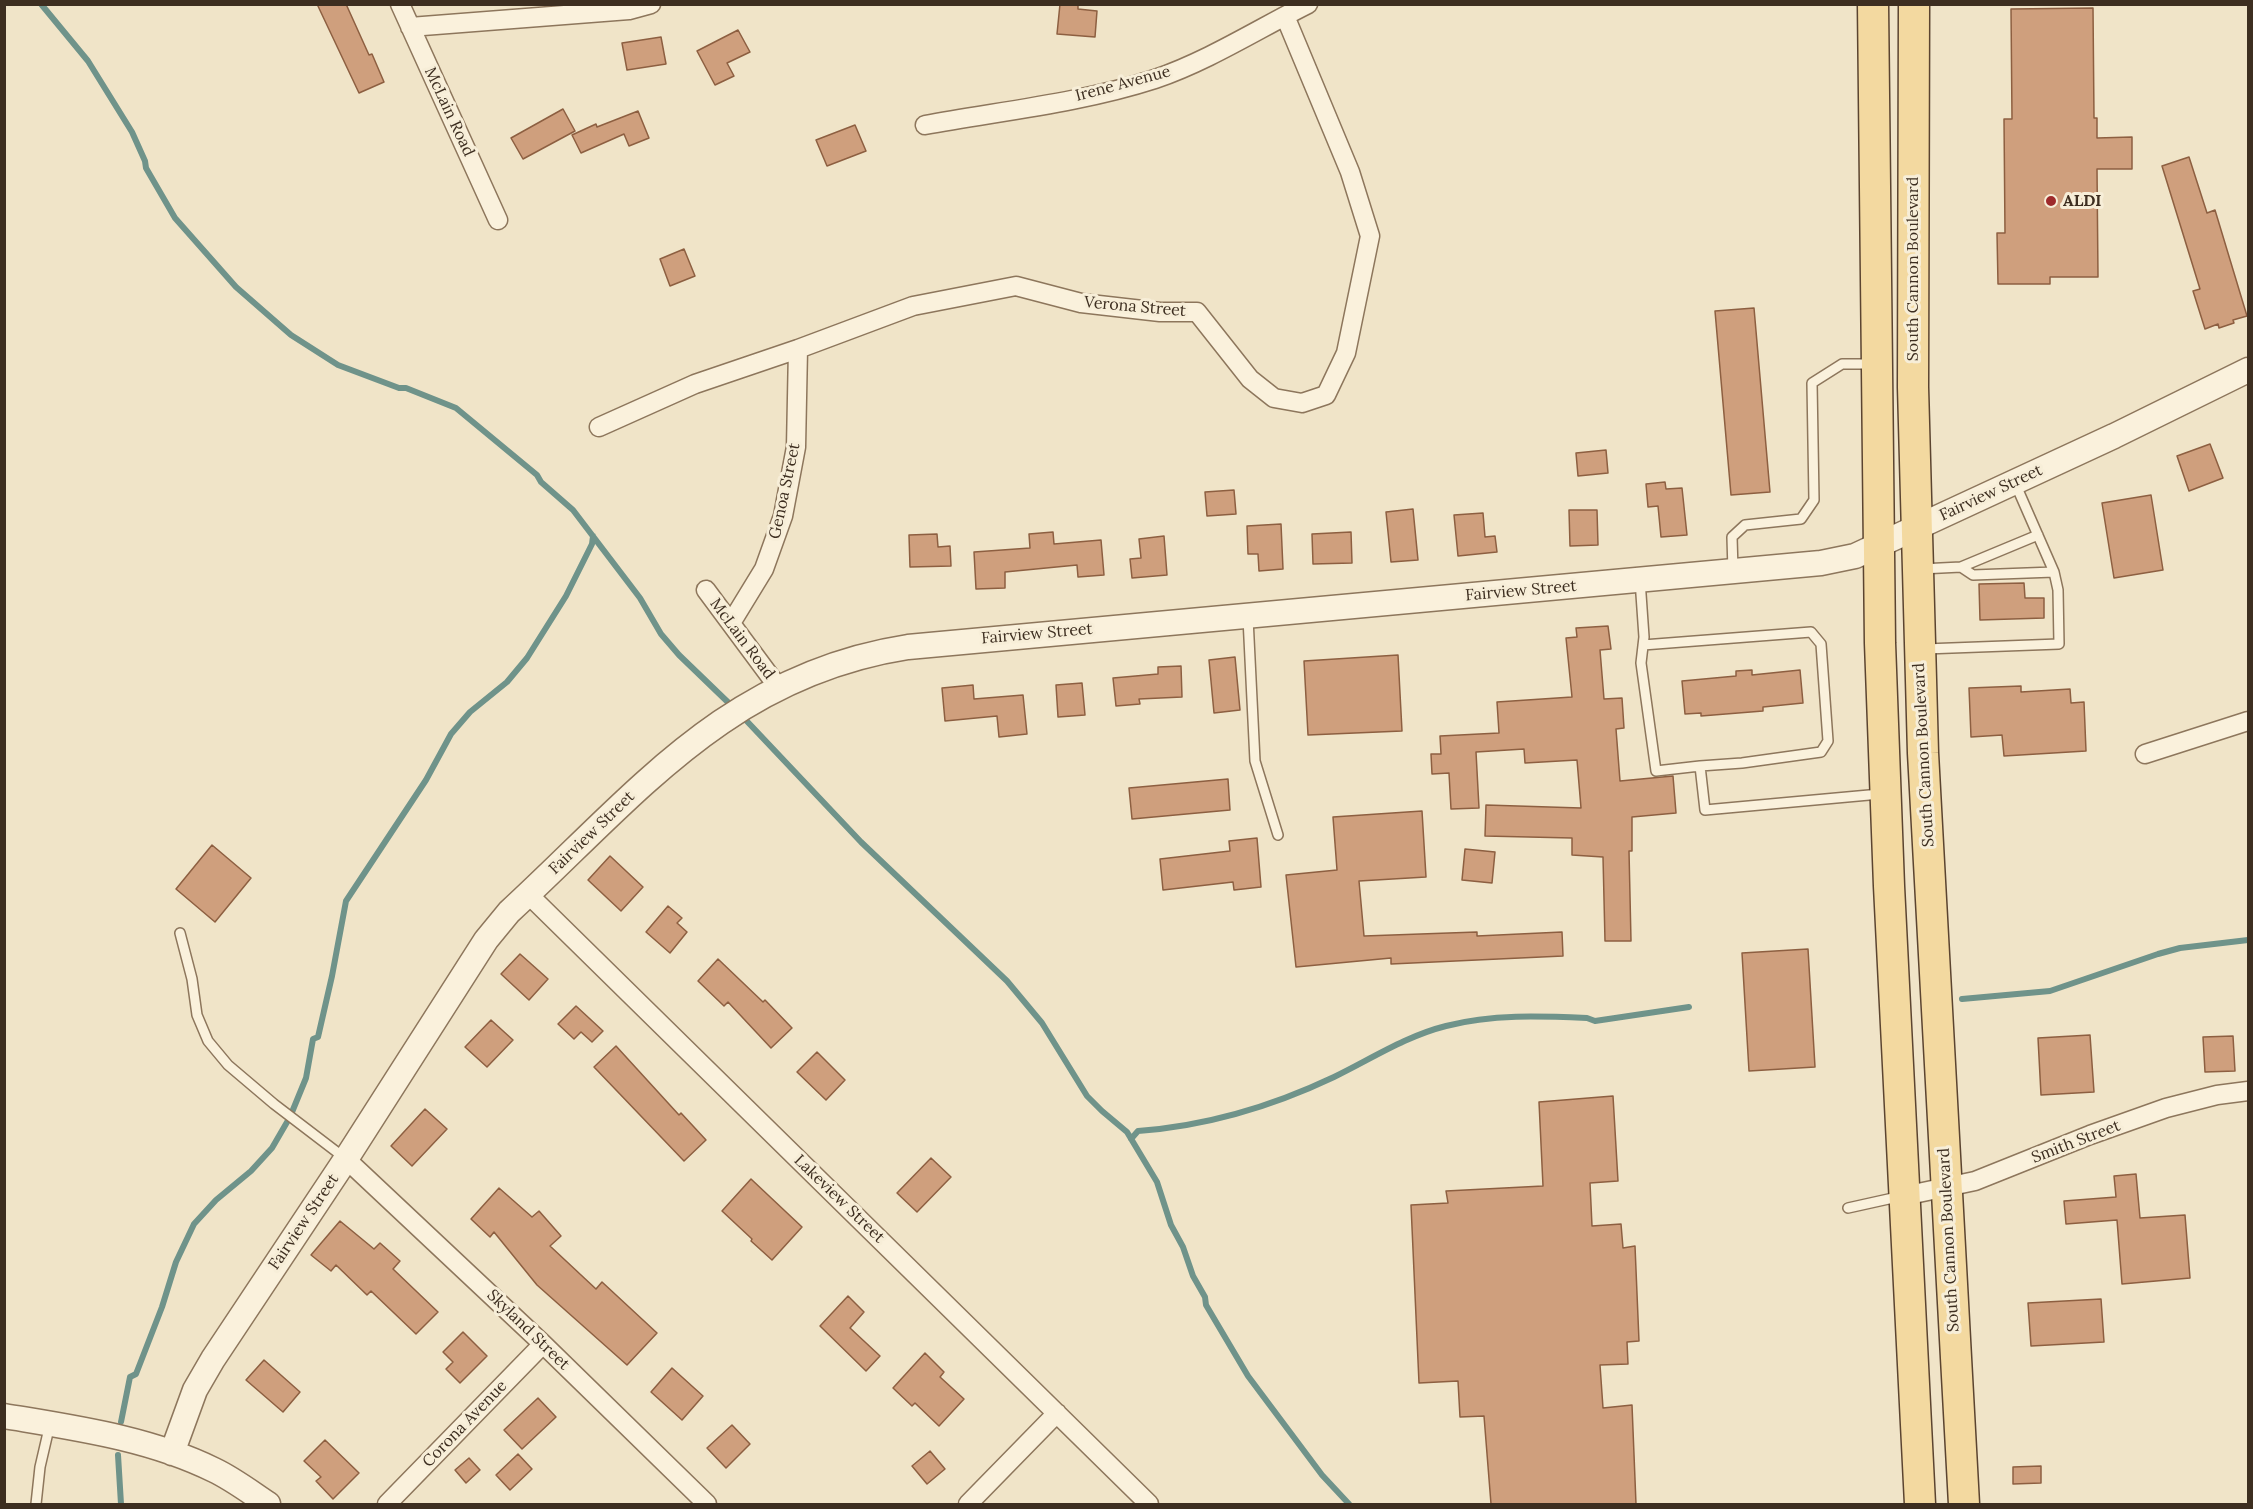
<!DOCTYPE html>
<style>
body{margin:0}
#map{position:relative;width:2253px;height:1509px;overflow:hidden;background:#f0e4c8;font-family:Lora,serif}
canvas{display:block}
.frame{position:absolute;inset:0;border:6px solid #3d2e20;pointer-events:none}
</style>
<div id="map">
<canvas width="2253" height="1509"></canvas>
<div class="frame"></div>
</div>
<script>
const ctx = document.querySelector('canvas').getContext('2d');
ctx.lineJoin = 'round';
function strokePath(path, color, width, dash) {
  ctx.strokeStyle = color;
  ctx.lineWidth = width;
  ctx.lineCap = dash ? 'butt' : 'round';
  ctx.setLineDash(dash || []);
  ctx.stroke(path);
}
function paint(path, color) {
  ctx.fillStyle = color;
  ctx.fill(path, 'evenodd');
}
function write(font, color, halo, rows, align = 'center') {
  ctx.font = font + ' Lora,serif';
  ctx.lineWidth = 6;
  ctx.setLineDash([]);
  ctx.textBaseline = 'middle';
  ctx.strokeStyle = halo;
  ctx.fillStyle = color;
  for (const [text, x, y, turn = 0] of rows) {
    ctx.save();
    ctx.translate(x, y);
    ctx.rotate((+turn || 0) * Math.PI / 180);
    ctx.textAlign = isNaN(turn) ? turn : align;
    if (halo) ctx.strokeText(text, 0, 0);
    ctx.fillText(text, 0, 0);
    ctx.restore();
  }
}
strokePath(new Path2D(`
 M 41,4 L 88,61 L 132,132 L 145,161 L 146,168 L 175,218 L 236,287 L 291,335 L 338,365 L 399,388 L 406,388 L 456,408 L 537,475 L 541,482 L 573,510 L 640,598 L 661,634 L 679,655 L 735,709
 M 742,716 L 861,842 L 1007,981 L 1042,1023 L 1087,1096 L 1102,1111 L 1127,1132 L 1157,1182 L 1171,1225 L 1183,1247 L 1193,1276 L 1205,1297 L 1206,1305 L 1248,1376 L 1322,1475 L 1349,1504
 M 1962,999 L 2050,991 L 2158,954 L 2180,948 L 2248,940
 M 1131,1139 L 1138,1131 C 1206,1126 1273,1106 1334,1077 C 1371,1059 1406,1036 1446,1026 C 1492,1014 1540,1016 1587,1018 L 1595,1021 L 1689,1007
 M 121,1422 L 130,1377 L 136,1374 L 162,1307 L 176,1262 L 194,1224 L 216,1200 L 251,1171 L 272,1148 L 290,1117 L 306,1078 L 313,1039 L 318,1037 L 332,976 L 346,901 L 426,780 L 451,734 L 470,712 L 507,682 L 527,658 L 566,596 L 592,544 L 593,536
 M 118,1455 L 121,1504`), '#6f938a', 6);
const building = new Path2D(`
 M 317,4 L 346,4 L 369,55 L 372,54 L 384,82 L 359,93 Z
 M 1060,4 L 1078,4 L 1078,9 L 1097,11 L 1095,37 L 1057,34 Z
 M 2093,8 L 2094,118 L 2097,118 L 2097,138 L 2132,137 L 2132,169 L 2097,169 L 2098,277 L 2050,277 L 2050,284 L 1998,284 L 1997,233 L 2005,233 L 2004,119 L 2012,119 L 2011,9 Z
 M 738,30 L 750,52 L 727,63 L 734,76 L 715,85 L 697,51 Z
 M 661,37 L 666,64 L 627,70 L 622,43 Z
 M 563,109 L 575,131 L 523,159 L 511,138 Z
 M 638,111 L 649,138 L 629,146 L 624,134 L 581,153 L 572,135 L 596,124 L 597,127 Z
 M 855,125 L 866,151 L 827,166 L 816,140 Z
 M 2189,157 L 2207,213 L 2215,210 L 2247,316 L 2233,320 L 2234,323 L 2219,328 L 2218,324 L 2205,329 L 2193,291 L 2200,289 L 2162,166 Z
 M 684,249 L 695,276 L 670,286 L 660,259 Z
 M 1754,308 L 1770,492 L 1731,495 L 1715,311 Z
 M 2210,444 L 2223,478 L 2189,491 L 2177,456 Z
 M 1606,450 L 1608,473 L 1578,476 L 1576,453 Z
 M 1665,482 L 1666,489 L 1682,488 L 1687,535 L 1661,537 L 1658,506 L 1648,507 L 1646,484 Z
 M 1234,490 L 1236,514 L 1207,516 L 1205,492 Z
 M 2151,495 L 2163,570 L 2114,578 L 2102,503 Z
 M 1413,509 L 1418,560 L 1391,562 L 1386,512 Z
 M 1569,510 L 1597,510 L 1598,545 L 1570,546 Z
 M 1483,513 L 1485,537 L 1495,536 L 1497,552 L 1458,556 L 1454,515 Z
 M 1281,524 L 1283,569 L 1259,571 L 1258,554 L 1248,554 L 1247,526 Z
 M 1053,532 L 1054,544 L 1101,540 L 1104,575 L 1078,577 L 1077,565 L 1005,572 L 1005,588 L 976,589 L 974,552 L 1030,548 L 1029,534 Z
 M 1351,532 L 1352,563 L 1313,564 L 1312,534 Z
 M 937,534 L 938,547 L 950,546 L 951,566 L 910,567 L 909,535 Z
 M 1164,536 L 1167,575 L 1132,578 L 1130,559 L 1141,558 L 1139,539 Z
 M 2024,583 L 2025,598 L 2044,598 L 2044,618 L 1980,620 L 1979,584 Z
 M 1608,626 L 1611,649 L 1600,650 L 1604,699 L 1622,698 L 1624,728 L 1616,729 L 1620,781 L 1673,776 L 1676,813 L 1632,817 L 1632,851 L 1629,851 L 1631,941 L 1605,941 L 1603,857 L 1572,855 L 1572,838 L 1485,836 L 1486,805 L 1581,808 L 1577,760 L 1525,763 L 1524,749 L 1476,752 L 1479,808 L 1451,809 L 1449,773 L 1432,774 L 1431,754 L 1441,754 L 1440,736 L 1499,733 L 1497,702 L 1572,697 L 1566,638 L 1577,637 L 1576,628 Z
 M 1398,655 L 1402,731 L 1308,735 L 1304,661 Z
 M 1235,657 L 1240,710 L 1214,713 L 1209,660 Z
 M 1181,666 L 1182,697 L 1139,699 L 1140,704 L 1116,706 L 1113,678 L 1158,674 L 1158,667 Z
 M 1752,670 L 1752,675 L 1800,670 L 1803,703 L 1763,707 L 1763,711 L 1701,716 L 1701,713 L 1685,714 L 1682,681 L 1736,676 L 1736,671 Z
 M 1082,683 L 1085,715 L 1058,717 L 1056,685 Z
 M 973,685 L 974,699 L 1023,695 L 1027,734 L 999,737 L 997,716 L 945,721 L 942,688 Z
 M 2021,686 L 2021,692 L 2070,689 L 2071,703 L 2084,702 L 2086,751 L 2004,756 L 2002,735 L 1971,737 L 1969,688 Z
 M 1228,779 L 1230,810 L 1132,819 L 1129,788 Z
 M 1422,811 L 1426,877 L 1359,881 L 1364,936 L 1477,932 L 1477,936 L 1562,932 L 1563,956 L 1391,964 L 1391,958 L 1296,967 L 1286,875 L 1337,870 L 1333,817 Z
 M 1257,838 L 1261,887 L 1234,890 L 1233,882 L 1163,890 L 1160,859 L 1230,851 L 1229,841 Z
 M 212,845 L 251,878 L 215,922 L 176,889 Z
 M 1465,849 L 1495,852 L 1492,883 L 1462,880 Z
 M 610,856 L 643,887 L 621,911 L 588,880 Z
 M 668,906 L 682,918 L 677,923 L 687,932 L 670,953 L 646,932 Z
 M 1808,949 L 1815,1067 L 1749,1071 L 1742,953 Z
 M 520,954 L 548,979 L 529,1000 L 501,974 Z
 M 718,959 L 763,1002 L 765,1000 L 792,1028 L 771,1048 L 728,1002 L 724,1006 L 698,981 Z
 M 576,1006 L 603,1031 L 592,1042 L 581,1032 L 574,1039 L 558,1024 Z
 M 491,1020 L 513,1040 L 487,1067 L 465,1047 Z
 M 2090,1035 L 2094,1092 L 2041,1095 L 2038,1038 Z
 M 2233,1036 L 2235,1071 L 2205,1072 L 2203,1037 Z
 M 616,1046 L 679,1115 L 681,1113 L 706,1140 L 684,1161 L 594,1067 Z
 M 817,1052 L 845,1080 L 826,1100 L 797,1072 Z
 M 1613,1096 L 1618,1181 L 1590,1183 L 1592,1226 L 1621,1224 L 1623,1248 L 1635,1246 L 1639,1341 L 1627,1342 L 1628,1364 L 1600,1365 L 1603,1408 L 1632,1405 L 1636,1504 L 1491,1504 L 1484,1416 L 1460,1417 L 1458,1381 L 1419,1383 L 1411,1205 L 1448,1203 L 1446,1191 L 1543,1186 L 1539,1102 Z
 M 425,1109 L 447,1129 L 412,1166 L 391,1146 Z
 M 931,1158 L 951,1177 L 917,1212 L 897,1193 Z
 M 2136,1174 L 2140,1218 L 2185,1215 L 2190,1278 L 2122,1284 L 2117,1220 L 2066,1224 L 2064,1201 L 2116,1197 L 2114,1176 Z
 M 751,1179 L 802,1227 L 772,1260 L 751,1241 L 752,1239 L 722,1211 Z
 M 499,1188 L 532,1217 L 539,1211 L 561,1236 L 550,1246 L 596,1289 L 602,1282 L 657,1333 L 627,1365 L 537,1285 L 494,1232 L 490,1237 L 471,1219 Z
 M 340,1221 L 374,1249 L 380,1243 L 400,1261 L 393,1269 L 438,1312 L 416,1334 L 371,1291 L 367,1295 L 336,1265 L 331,1271 L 311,1255 Z
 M 848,1296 L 864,1312 L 850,1328 L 880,1356 L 866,1371 L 820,1326 Z
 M 2101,1299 L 2104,1342 L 2031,1346 L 2028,1303 Z
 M 463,1332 L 487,1356 L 460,1383 L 446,1369 L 453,1362 L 443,1352 Z
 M 925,1353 L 944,1372 L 940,1377 L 964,1399 L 939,1426 L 915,1403 L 912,1406 L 893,1388 Z
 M 264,1360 L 300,1392 L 283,1412 L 246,1380 Z
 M 672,1368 L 703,1396 L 682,1420 L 651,1392 Z
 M 538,1398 L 556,1417 L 522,1449 L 504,1430 Z
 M 732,1425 L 750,1444 L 726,1468 L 707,1448 Z
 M 325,1440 L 359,1473 L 333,1499 L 316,1481 L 321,1477 L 304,1461 Z
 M 930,1451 L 945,1469 L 927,1484 L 912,1466 Z
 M 518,1454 L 532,1469 L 510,1490 L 496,1475 Z
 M 469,1458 L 480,1470 L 466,1483 L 455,1470 Z
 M 2041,1466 L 2041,1483 L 2013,1484 L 2013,1467 Z`);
paint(building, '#cf9f7d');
strokePath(building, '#8d5f41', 1.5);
const service = new Path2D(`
 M 1961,567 L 1973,575 L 2054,572
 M 1921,569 L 1961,567 L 2038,535
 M 1733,571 L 1732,537 L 1745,525 L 1801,519 L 1814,500 L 1812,383 L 1842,364 L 1873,364
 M 1640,580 L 1644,637 L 1641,663 L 1656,771 L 1700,766 L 1705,810 L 1880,794
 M 1248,618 L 1255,761 L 1278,835
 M 1643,645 L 1811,632 L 1821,644 L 1828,741 L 1821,752 L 1742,763 L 1700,766
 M 1925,649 L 2059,644 L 2058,590 L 2054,572 L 2015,483
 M 180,933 L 192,979 L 197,1015 L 208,1041 L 228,1065 L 274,1104 L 346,1159
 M 1848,1208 L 1902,1196
 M 36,1504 L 40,1467 L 50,1424`);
const minor = new Path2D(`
 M 400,4 L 498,220
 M 410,27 L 629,10 L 651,4
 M 925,125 C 1001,111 1081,103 1155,79 C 1208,61 1258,29 1308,4
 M 599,427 L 695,384 L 798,349 L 913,306 L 1016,286 L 1081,303 L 1160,312 L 1197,312 L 1250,379 L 1274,398 L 1302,403 L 1326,395 L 1346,353 L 1370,236 L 1350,172 L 1285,16
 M 706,590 L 778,687
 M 731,623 L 764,569 L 783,516 L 796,447 L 798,349
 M 2145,754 L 2248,721
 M 528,894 L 1149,1504
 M 346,1159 L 543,1344 L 707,1504
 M 1904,1196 L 1975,1181 L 2090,1135 L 2166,1108 L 2217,1095 L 2248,1091
 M 387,1504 L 543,1344
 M 968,1504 L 1057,1413`);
const tertiary = new Path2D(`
 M 4,1416 C 75,1428 149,1438 214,1470 C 233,1479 250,1492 268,1504
 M 172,1453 L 195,1390 L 213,1359 L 346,1159 L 486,940 L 509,912 C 635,796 727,675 908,647 L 1821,563 L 1855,556 L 2114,436 L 2248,370`);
const primary = new Path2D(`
 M 1873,4 L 1880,643 L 1889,886 L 1920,1504
 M 1914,4 L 1913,387 L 1923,753 L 1964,1504`);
strokePath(service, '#8d765c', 12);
strokePath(minor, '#8d765c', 21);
strokePath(tertiary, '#8d765c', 27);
strokePath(primary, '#5b4430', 33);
strokePath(service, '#faf1dc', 9);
strokePath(minor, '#faf1dc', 18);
strokePath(tertiary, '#faf1dc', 24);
strokePath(primary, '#f3d9a0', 30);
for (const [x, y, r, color] of [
 [2051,201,6,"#9e2a2b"]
]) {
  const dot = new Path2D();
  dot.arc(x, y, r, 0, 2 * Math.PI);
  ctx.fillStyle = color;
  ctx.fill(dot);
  strokePath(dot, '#f7eed8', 2);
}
write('16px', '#3d2e20', '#f7eed8', [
 ["Irene Avenue",1123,84,-15],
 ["McLain Road",449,112,65],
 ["South Cannon Boulevard",1913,269,-90],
 ["Verona Street",1135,307,5],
 ["Genoa Street",785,491,-78],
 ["Fairview Street",1991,493,-25],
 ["Fairview Street",1521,591,-5],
 ["Fairview Street",1037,634,-5],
 ["McLain Road",742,639,53],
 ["South Cannon Boulevard",1924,755,-93],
 ["Fairview Street",592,833,-44],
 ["Smith Street",2076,1142,-21],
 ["Lakeview Street",839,1199,44],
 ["Fairview Street",304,1222,-56],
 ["South Cannon Boulevard",1949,1240,-93],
 ["Skyland Street",528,1330,44],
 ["Corona Avenue",465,1424,-46]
]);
write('bold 16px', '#3d2e20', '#f7eed8', [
 ["ALDI",2063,201]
], 'left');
</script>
